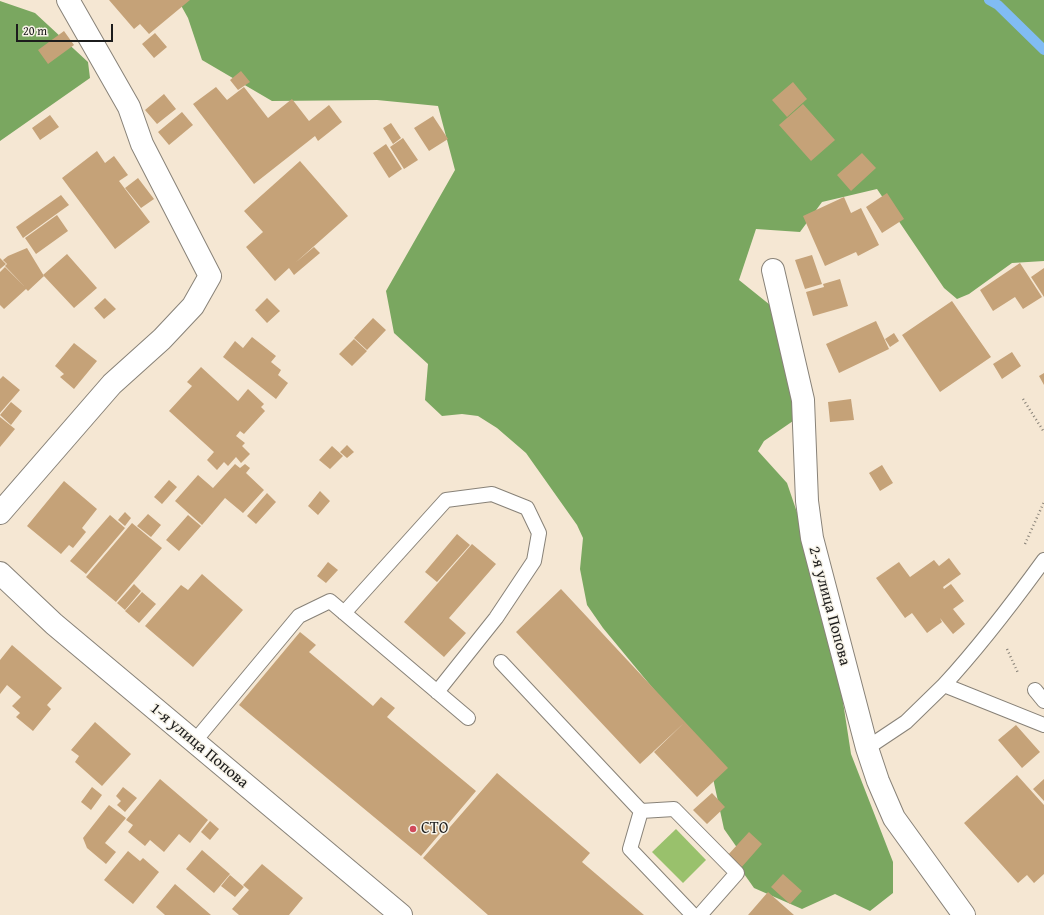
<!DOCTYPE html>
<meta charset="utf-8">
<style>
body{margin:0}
#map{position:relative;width:1044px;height:915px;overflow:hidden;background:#f5e7d3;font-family:"Gentium Book Plus",serif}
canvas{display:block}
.scale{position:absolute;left:16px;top:24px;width:97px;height:18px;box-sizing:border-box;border:2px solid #1c1c1c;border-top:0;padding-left:5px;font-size:12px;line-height:14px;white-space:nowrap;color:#1c1c1c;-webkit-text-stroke:3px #f7f3e8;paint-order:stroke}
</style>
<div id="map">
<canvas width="1044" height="915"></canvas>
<div class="scale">20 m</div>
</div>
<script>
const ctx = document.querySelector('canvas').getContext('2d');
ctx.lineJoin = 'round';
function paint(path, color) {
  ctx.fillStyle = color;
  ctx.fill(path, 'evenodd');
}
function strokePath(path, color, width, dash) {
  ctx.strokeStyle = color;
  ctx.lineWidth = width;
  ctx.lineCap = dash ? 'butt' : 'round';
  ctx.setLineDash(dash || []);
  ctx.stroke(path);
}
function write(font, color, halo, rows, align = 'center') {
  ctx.font = font + ' "Gentium Book Plus",serif';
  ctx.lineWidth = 3;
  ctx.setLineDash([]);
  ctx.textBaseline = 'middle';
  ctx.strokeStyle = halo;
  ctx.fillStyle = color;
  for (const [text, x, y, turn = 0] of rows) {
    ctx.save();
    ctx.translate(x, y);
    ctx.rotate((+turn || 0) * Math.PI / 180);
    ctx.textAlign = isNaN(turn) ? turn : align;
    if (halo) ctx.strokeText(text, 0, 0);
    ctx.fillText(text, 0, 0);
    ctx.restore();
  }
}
paint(new Path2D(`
 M 676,829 L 706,860 L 683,883 L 652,852 Z`), '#99c16c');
paint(new Path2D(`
 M 178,0 L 1044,0 L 1044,261 L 1012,263 L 969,294 L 957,299 L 944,288 L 877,189 L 822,202 L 800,232 L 756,229 L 739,280 L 780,313 L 804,382 L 793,421 L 764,441 L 758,451 L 787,483 L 805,536 L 837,663 L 851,754 L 893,862 L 893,893 L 870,911 L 835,894 L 802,909 L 754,888 L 742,871 L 738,849 L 724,829 L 711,769 L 699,744 L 603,628 L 587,605 L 580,569 L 583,538 L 577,525 L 526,453 L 497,428 L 478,416 L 462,414 L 442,416 L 425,400 L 428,364 L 394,333 L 386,291 L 455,170 L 438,106 L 377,100 L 272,101 L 202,60 L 188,18 Z
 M 0,1 L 35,13 L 88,62 L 90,78 L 0,141 Z`), '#7aa760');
strokePath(new Path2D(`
 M 989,0 L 998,5 L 1044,50`), '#81bcf3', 10);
paint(new Path2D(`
 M 109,0 L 190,0 L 149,34 L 140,24 L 134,29 Z
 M 64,31 L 74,45 L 48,64 L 38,50 Z
 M 155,33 L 167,47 L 154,58 L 142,44 Z
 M 241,71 L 250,82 L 238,90 L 230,80 Z
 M 793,82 L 807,99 L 787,117 L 772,100 Z
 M 216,87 L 227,100 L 244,87 L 268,118 L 292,99 L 309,121 L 329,105 L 342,122 L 318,141 L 315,136 L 254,184 L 193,104 Z
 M 164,94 L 176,109 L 157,124 L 145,110 Z
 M 803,104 L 835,140 L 811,161 L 779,125 Z
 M 182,112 L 193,125 L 169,145 L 158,132 Z
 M 50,115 L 59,127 L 40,140 L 32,128 Z
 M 433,116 L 448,139 L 429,151 L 414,128 Z
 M 391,123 L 401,138 L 393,144 L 383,128 Z
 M 403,138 L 418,160 L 404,169 L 390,147 Z
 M 386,144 L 402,169 L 389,178 L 373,153 Z
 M 97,151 L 105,163 L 114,156 L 128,175 L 119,181 L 150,222 L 115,249 L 62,178 Z
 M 862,153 L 876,168 L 851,191 L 837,175 Z
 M 300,161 L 348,216 L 295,263 L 314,247 L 320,253 L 294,275 L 289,268 L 275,281 L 246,247 L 263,232 L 244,211 Z
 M 138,178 L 154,199 L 141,208 L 125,188 Z
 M 887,193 L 904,219 L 882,233 L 866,207 Z
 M 61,195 L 69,205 L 23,238 L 16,227 Z
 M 844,197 L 851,213 L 861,208 L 879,245 L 858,256 L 856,252 L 825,266 L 803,216 Z
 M 57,215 L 68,231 L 36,254 L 25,238 Z
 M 27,248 L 44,276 L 28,291 L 26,289 L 4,309 L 0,305 L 0,272 L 5,267 L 25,287 L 5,266 L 7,264 L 3,260 L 8,256 Z
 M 67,254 L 97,288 L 74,308 L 43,275 Z
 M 812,255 L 822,284 L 805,289 L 795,260 Z
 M 0,258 L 6,264 L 0,269 Z
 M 1020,263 L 1042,297 L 1023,309 L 1015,297 L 993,311 L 980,290 Z
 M 1044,268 L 1044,297 L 1031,277 Z
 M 840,279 L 848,306 L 813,316 L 806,292 L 824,287 L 823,284 Z
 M 105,298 L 116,309 L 104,319 L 94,308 Z
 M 267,298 L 280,311 L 267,323 L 255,310 Z
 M 952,301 L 991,357 L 940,392 L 902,335 Z
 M 373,318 L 386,330 L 367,350 L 354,338 Z
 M 876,321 L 889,349 L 839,373 L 826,344 Z
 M 894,333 L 899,341 L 890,347 L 885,339 Z
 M 252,337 L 276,356 L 271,362 L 281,370 L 278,375 L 288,383 L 276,399 L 223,357 L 235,341 L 243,348 Z
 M 354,339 L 367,351 L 352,366 L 339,354 Z
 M 74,343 L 97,361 L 74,389 L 60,377 L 64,374 L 55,366 Z
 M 1012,352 L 1021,366 L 1002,379 L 993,364 Z
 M 201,367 L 238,401 L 248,389 L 264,404 L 261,407 L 265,411 L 244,434 L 240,431 L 236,436 L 245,443 L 242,446 L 250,454 L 241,463 L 236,457 L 228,466 L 224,462 L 217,470 L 207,460 L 214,452 L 169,411 L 192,386 L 187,382 Z
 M 1044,373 L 1044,385 L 1039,376 Z
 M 3,376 L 20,390 L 0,413 L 0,379 Z
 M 851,399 L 854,420 L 830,422 L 828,402 Z
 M 11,402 L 22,411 L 11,425 L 0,415 Z
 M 0,417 L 15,429 L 0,447 Z
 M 347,445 L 354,452 L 347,458 L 340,452 Z
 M 332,446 L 343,456 L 330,469 L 319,460 Z
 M 235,464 L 240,468 L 245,464 L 250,468 L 246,473 L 264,490 L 243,513 L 225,498 L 202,525 L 175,501 L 198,475 L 213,488 Z
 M 882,465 L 893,483 L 880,491 L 869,473 Z
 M 169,480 L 177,487 L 162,504 L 154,497 Z
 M 64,481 L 97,509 L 82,528 L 86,532 L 73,548 L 69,545 L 61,554 L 27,526 Z
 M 320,491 L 330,501 L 318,515 L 308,506 Z
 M 267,493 L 276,502 L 256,524 L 247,516 Z
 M 125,512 L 131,518 L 125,526 L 118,520 Z
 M 148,514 L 161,525 L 151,537 L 137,526 Z
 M 110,515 L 125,528 L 86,574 L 70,561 Z
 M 188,515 L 201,526 L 179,551 L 166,540 Z
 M 132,523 L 162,548 L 116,602 L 86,577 Z
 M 457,534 L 470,545 L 437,582 L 425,572 Z
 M 472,544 L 496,564 L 449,618 L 466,633 L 444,657 L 404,622 Z
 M 949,558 L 961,574 L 943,587 L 944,589 L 951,584 L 964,601 L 953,609 L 965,624 L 953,634 L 940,618 L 942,622 L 927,633 L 912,613 L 905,618 L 876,578 L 899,562 L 910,577 L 934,560 L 939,566 Z
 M 328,562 L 338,570 L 326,583 L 317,576 Z
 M 202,574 L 243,610 L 193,667 L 145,626 L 181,585 L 188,590 Z
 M 134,584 L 141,591 L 125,610 L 117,603 Z
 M 561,589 L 685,722 L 640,764 L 516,632 Z
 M 142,592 L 156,604 L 139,623 L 125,611 Z
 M 300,632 L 316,645 L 309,652 L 373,706 L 381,697 L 395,708 L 387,717 L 476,791 L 421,856 L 239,705 Z
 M 12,645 L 62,688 L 47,705 L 51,709 L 33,731 L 16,717 L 20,713 L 12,706 L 21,697 L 7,685 L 0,694 L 0,660 Z
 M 95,722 L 131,754 L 102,786 L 75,762 L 79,756 L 71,750 Z
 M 685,722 L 728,768 L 697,797 L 654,752 Z
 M 1016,725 L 1040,752 L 1022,768 L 998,740 Z
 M 497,773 L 590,853 L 582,862 L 644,915 L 488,915 L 423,858 Z
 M 1017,775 L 1044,805 L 1044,874 L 1034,883 L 1027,875 L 1018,883 L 964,823 Z
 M 160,779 L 208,820 L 190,843 L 179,834 L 164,852 L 150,840 L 145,846 L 128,832 L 133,825 L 126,820 Z
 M 1044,779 L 1044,801 L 1033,789 Z
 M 92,787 L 102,795 L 91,810 L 81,802 Z
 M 123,787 L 137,798 L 125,812 L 117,805 L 121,801 L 116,796 Z
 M 712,793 L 725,807 L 707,824 L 693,810 Z
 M 109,805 L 126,818 L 105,843 L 116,852 L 106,864 L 87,848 L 83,838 Z
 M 210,821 L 219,829 L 210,840 L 201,832 Z
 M 749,832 L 762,844 L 740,869 L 727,856 Z
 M 202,850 L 230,874 L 214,893 L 186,869 Z
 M 128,851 L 140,861 L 143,858 L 159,872 L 133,904 L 104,880 Z
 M 262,864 L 303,898 L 289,915 L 239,915 L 232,909 L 249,890 L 243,885 Z
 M 783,874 L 802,891 L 790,904 L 771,887 Z
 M 230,875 L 244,887 L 235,897 L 221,886 Z
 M 175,884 L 211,915 L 165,915 L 156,907 Z
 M 768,892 L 794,915 L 748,915 Z`), '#c5a278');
const service = new Path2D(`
 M 344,613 L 446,500 L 492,494 L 527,508 L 539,533 L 534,561 L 496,618 L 437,692
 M 501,662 L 641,811 L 630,849 L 693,915
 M 944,685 C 980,646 1012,604 1044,560
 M 1035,690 L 1044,701
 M 194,742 L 299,616 L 330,601 L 468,718
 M 867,748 L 906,722 L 944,685 L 1044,725
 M 641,811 L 674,809 L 737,873 L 700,915`);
const minor = new Path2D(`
 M 773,270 L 803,400 L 807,501 L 812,538 L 867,748 L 878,781 L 894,818 L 964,915
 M 0,513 L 112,384 L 162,339 L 193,306 L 210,276 L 142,144 L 129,107 L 68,0
 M 0,573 L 54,624 L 401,915`);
strokePath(service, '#888278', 16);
strokePath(minor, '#888278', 24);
strokePath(new Path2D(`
 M 1023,399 L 1044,432
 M 1025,544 L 1044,502
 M 1007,649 L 1018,673`), '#888278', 2.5, [1, 3]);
strokePath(service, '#fff', 14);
strokePath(minor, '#fff', 22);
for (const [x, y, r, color] of [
 [413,829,4,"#d1495b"]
]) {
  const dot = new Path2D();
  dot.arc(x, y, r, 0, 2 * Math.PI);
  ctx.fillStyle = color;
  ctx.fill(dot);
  strokePath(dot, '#f7f3e8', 1.5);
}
write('16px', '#1c1c1c', '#f7f3e8', [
 ["2-я улица Попова",829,606,75],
 ["1-я улица Попова",199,746,40]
]);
write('16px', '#1c1c1c', '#f7f3e8', [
 ["СТО",421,829]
], 'left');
</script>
